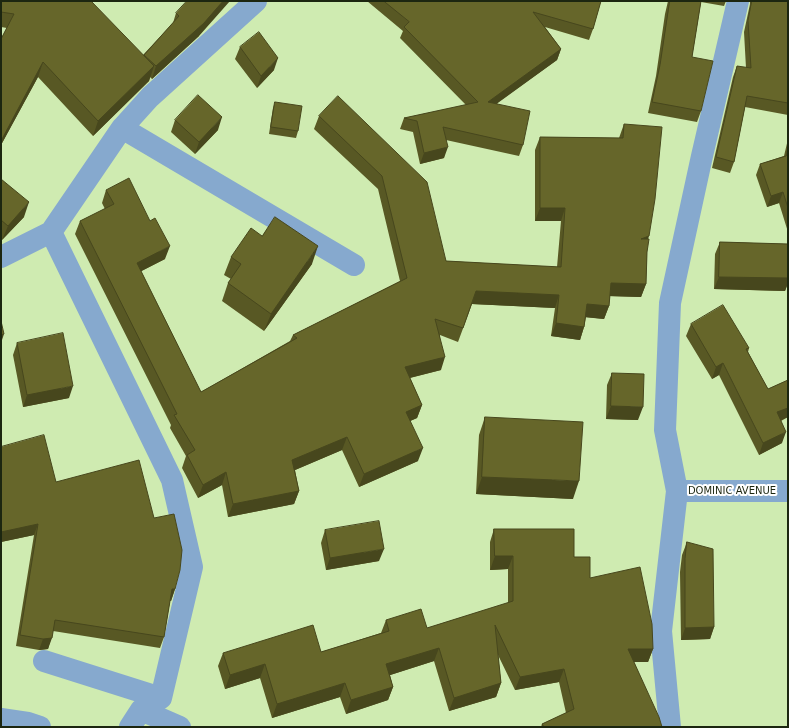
<!DOCTYPE html>
<style>
body{margin:0}
#map{position:relative;width:789px;height:728px;overflow:hidden;background:#cfebb1;font-family:"DejaVu Sans",sans-serif}
canvas{display:block}
.frame{position:absolute;inset:0;border:2px solid #1c2610;pointer-events:none}
</style>
<div id="map">
<canvas width="789" height="728"></canvas>
<div class="frame"></div>
</div>
<script>
const ctx = document.querySelector('canvas').getContext('2d');
ctx.lineJoin = 'round';
function strokePath(path, color, width, dash) {
  ctx.strokeStyle = color;
  ctx.lineWidth = width;
  ctx.lineCap = dash ? 'butt' : 'round';
  ctx.setLineDash(dash || []);
  ctx.stroke(path);
}
function paint(path, color) {
  ctx.fillStyle = color;
  ctx.fill(path, 'evenodd');
}
function write(font, color, halo, rows, align = 'center') {
  ctx.font = font + ' "DejaVu Sans",sans-serif';
  ctx.lineWidth = 4;
  ctx.setLineDash([]);
  ctx.textBaseline = 'middle';
  ctx.strokeStyle = halo;
  ctx.fillStyle = color;
  for (const [text, x, y, turn = 0] of rows) {
    ctx.save();
    ctx.translate(x, y);
    ctx.rotate((+turn || 0) * Math.PI / 180);
    ctx.textAlign = isNaN(turn) ? turn : align;
    if (halo) ctx.strokeText(text, 0, 0);
    ctx.fillText(text, 0, 0);
    ctx.restore();
  }
}
strokePath(new Path2D(`
 M 122,128 L 354,265
 M 51,232 L 172,480 L 192,567 L 161,698 L 141,710 L 130,727
 M 1,257 L 51,232 L 122,128 L 150,97 L 256,1
 M 677,491 L 788,491
 M 44,661 L 161,698
 M 141,710 L 180,727
 M 1,719 L 28,723 L 40,727
 M 670,727 L 661,631 L 677,491 L 665,430 L 670,303 L 702,156 L 738,1`), '#86a9ce', 22);
paint(new Path2D(`
 M 1,1 L 143,55 L 173,23 L 176,13 L 199,36 L 152,79 L 150,77 L 149,81 L 93,136 L 38,77 L 1,145 L 1,39 L 7,28 L 1,27 Z
 M 367,1 L 601,1 L 593,29 L 589,40 L 545,27 L 561,49 L 557,60 L 497,103 L 523,145 L 519,156 L 446,140 L 444,158 L 420,164 L 413,132 L 400,129 L 404,118 L 466,105 L 400,38 L 403,31 Z
 M 668,1 L 726,1 L 724,6 L 701,2 L 692,57 L 701,111 L 697,122 L 648,113 L 656,76 L 665,14 Z
 M 750,1 L 788,1 L 788,115 L 745,107 L 734,162 L 730,173 L 712,168 L 733,77 L 737,66 L 746,68 L 744,32 L 750,4 Z
 M 240,47 L 274,70 L 257,88 L 235,59 Z
 M 338,96 L 446,261 L 557,267 L 561,221 L 535,221 L 535,150 L 540,137 L 619,138 L 624,124 L 648,239 L 647,252 L 646,284 L 641,297 L 610,296 L 609,306 L 604,319 L 586,317 L 584,327 L 580,340 L 551,336 L 555,308 L 472,304 L 458,342 L 440,335 L 441,370 L 410,378 L 422,405 L 417,418 L 410,421 L 418,461 L 359,487 L 342,450 L 295,470 L 299,491 L 294,504 L 228,517 L 222,485 L 198,498 L 182,468 L 186,456 L 170,428 L 171,425 L 75,234 L 80,221 L 105,209 L 102,203 L 106,190 L 165,259 L 141,271 L 201,392 L 290,341 L 293,335 L 400,281 L 378,189 L 314,129 L 319,116 Z
 M 275,102 L 298,131 L 296,138 L 269,134 L 273,108 Z
 M 175,120 L 218,130 L 195,154 L 171,132 Z
 M 788,139 L 788,232 L 779,203 L 767,207 L 756,175 L 760,164 L 784,156 Z
 M 1,179 L 24,217 L 2,240 L 1,239 Z
 M 262,236 L 312,264 L 264,331 L 222,301 L 228,283 L 231,279 L 224,275 L 231,257 Z
 M 720,242 L 788,244 L 788,283 L 785,291 L 714,289 L 715,254 Z
 M 691,324 L 749,348 L 748,352 L 768,389 L 788,380 L 788,417 L 781,421 L 782,443 L 759,455 L 719,375 L 712,379 L 686,336 Z
 M 17,343 L 69,398 L 23,407 L 13,355 Z
 M 612,373 L 638,420 L 606,419 L 607,385 Z
 M 485,417 L 573,499 L 476,494 L 479,435 Z
 M 1,447 L 56,482 L 154,518 L 175,589 L 171,601 L 170,601 L 164,637 L 160,648 L 53,631 L 48,649 L 39,650 L 16,646 L 34,535 L 1,542 Z
 M 494,529 L 574,557 L 590,578 L 653,649 L 648,662 L 634,662 L 662,727 L 541,727 L 542,724 L 566,713 L 559,682 L 515,690 L 498,655 L 501,683 L 496,697 L 449,711 L 434,661 L 390,675 L 393,687 L 388,700 L 346,714 L 340,697 L 272,718 L 260,678 L 225,689 L 218,666 L 223,653 L 321,652 L 381,633 L 386,620 L 427,628 L 508,603 L 508,569 L 490,570 L 490,542 Z
 M 325,530 L 379,561 L 326,570 L 321,543 Z
 M 687,542 L 714,627 L 710,639 L 681,640 L 680,572 L 682,555 Z`), '#585824');
paint(new Path2D(`
 M 223,1 L 230,1 L 199,36 L 152,79 L 156,66 Z
 M 561,49 L 557,60 L 484,113 L 488,102 Z
 M 278,58 L 274,70 L 257,88 L 261,76 Z
 M 43,62 L 38,77 L 1,145 L 1,141 Z
 M 154,66 L 149,81 L 93,136 L 98,121 Z
 M 222,117 L 218,130 L 195,154 L 199,142 Z
 M 448,147 L 444,158 L 420,164 L 424,153 Z
 M 783,192 L 779,203 L 767,207 L 771,196 Z
 M 29,202 L 24,217 L 2,240 L 8,226 Z
 M 540,208 L 565,208 L 561,221 L 535,221 Z
 M 649,236 L 645,249 L 641,239 Z
 M 170,246 L 165,259 L 132,276 L 137,263 Z
 M 318,246 L 312,264 L 264,331 L 271,314 Z
 M 719,277 L 788,278 L 788,283 L 785,291 L 714,289 Z
 M 611,283 L 646,284 L 641,297 L 606,296 Z
 M 476,291 L 559,295 L 555,308 L 472,304 Z
 M 587,304 L 609,306 L 604,319 L 583,317 Z
 M 556,323 L 584,327 L 580,340 L 551,336 Z
 M 4,334 L 1,343 L 1,335 Z
 M 445,357 L 441,370 L 401,380 L 405,367 Z
 M 723,363 L 719,375 L 712,379 L 716,367 Z
 M 73,386 L 69,398 L 23,407 L 27,395 Z
 M 422,405 L 417,418 L 401,425 L 406,412 Z
 M 611,406 L 643,407 L 638,420 L 606,419 Z
 M 788,408 L 788,417 L 772,424 L 777,412 Z
 M 786,432 L 782,443 L 759,455 L 763,443 Z
 M 347,437 L 342,450 L 288,473 L 292,460 Z
 M 423,448 L 418,461 L 359,487 L 364,474 Z
 M 226,472 L 222,485 L 198,498 L 203,485 Z
 M 482,477 L 579,481 L 573,499 L 476,494 Z
 M 299,491 L 294,504 L 228,517 L 233,504 Z
 M 38,524 L 34,535 L 1,542 L 1,532 Z
 M 384,549 L 379,561 L 326,570 L 330,558 Z
 M 495,556 L 513,556 L 508,569 L 490,570 Z
 M 172,589 L 175,589 L 171,601 L 168,600 Z
 M 714,627 L 710,639 L 681,640 L 685,628 Z
 M 52,638 L 48,649 L 39,650 L 43,639 Z
 M 439,648 L 434,661 L 381,678 L 386,664 Z
 M 628,649 L 653,649 L 648,662 L 623,662 Z
 M 265,664 L 260,678 L 225,689 L 230,675 Z
 M 564,669 L 559,682 L 515,690 L 520,677 Z
 M 345,683 L 340,697 L 272,718 L 277,704 Z
 M 501,683 L 496,697 L 449,711 L 454,698 Z
 M 393,687 L 388,700 L 346,714 L 351,700 Z`), '#47471d');
const building = new Path2D(`
 M 1,1 L 91,1 L 154,66 L 98,121 L 43,62 L 1,141 L 1,39 L 14,14 L 1,12 Z
 M 187,1 L 223,1 L 204,23 L 156,66 L 144,55 L 179,16 L 176,13 Z
 M 384,1 L 601,1 L 593,29 L 533,12 L 561,49 L 488,102 L 530,111 L 523,145 L 443,127 L 448,147 L 424,153 L 417,121 L 404,118 L 478,102 L 404,27 L 409,22 Z
 M 670,1 L 701,1 L 692,57 L 713,61 L 701,111 L 652,102 L 660,65 Z
 M 752,1 L 788,1 L 788,103 L 747,96 L 734,162 L 716,157 L 737,66 L 751,68 L 748,21 Z
 M 259,32 L 278,58 L 261,76 L 240,47 Z
 M 198,95 L 222,117 L 199,142 L 175,120 Z
 M 338,96 L 427,182 L 446,261 L 561,267 L 565,208 L 540,208 L 540,137 L 623,138 L 624,124 L 662,127 L 655,199 L 649,236 L 641,239 L 649,239 L 647,252 L 646,284 L 611,283 L 609,306 L 587,304 L 584,327 L 556,323 L 559,295 L 476,291 L 463,328 L 435,319 L 445,357 L 405,367 L 422,405 L 406,412 L 423,448 L 364,474 L 347,437 L 292,460 L 299,491 L 233,504 L 226,472 L 203,485 L 187,455 L 195,450 L 174,415 L 177,414 L 80,221 L 114,204 L 106,190 L 129,178 L 150,221 L 155,218 L 170,246 L 137,263 L 201,392 L 297,338 L 293,335 L 407,278 L 382,176 L 319,116 Z
 M 275,102 L 302,106 L 298,131 L 271,127 Z
 M 788,146 L 788,208 L 783,192 L 771,196 L 760,164 L 786,156 Z
 M 1,179 L 29,202 L 8,226 L 1,220 Z
 M 275,217 L 318,246 L 271,314 L 228,283 L 241,264 L 231,257 L 251,228 L 262,236 Z
 M 720,242 L 788,244 L 788,278 L 719,277 Z
 M 723,305 L 749,348 L 746,349 L 768,389 L 788,380 L 788,408 L 777,412 L 786,432 L 763,443 L 723,363 L 716,367 L 691,324 Z
 M 1,321 L 4,334 L 1,335 Z
 M 63,333 L 73,386 L 27,395 L 17,343 Z
 M 612,373 L 644,374 L 643,407 L 611,406 Z
 M 485,417 L 583,422 L 579,481 L 482,477 Z
 M 44,435 L 56,482 L 139,460 L 154,518 L 174,514 L 182,550 L 180,570 L 175,589 L 172,589 L 164,637 L 55,620 L 52,638 L 43,639 L 20,635 L 38,524 L 1,532 L 1,447 Z
 M 379,521 L 384,549 L 330,558 L 325,530 Z
 M 494,529 L 574,529 L 574,557 L 590,557 L 590,578 L 640,567 L 652,624 L 653,649 L 628,649 L 659,717 L 662,727 L 544,727 L 542,724 L 574,709 L 564,669 L 520,677 L 495,625 L 501,683 L 454,698 L 439,648 L 386,664 L 393,687 L 351,700 L 345,683 L 277,704 L 265,664 L 230,675 L 223,653 L 313,625 L 321,652 L 389,631 L 386,620 L 421,609 L 427,628 L 513,601 L 513,556 L 495,556 Z
 M 687,542 L 713,549 L 714,627 L 685,628 L 685,559 Z`);
paint(building, '#66662a');
strokePath(building, '#47471d', 1);
write('10px', '#1c2610', '#fff', [
 ["DOMINIC AVENUE",732,491]
]);
</script>
